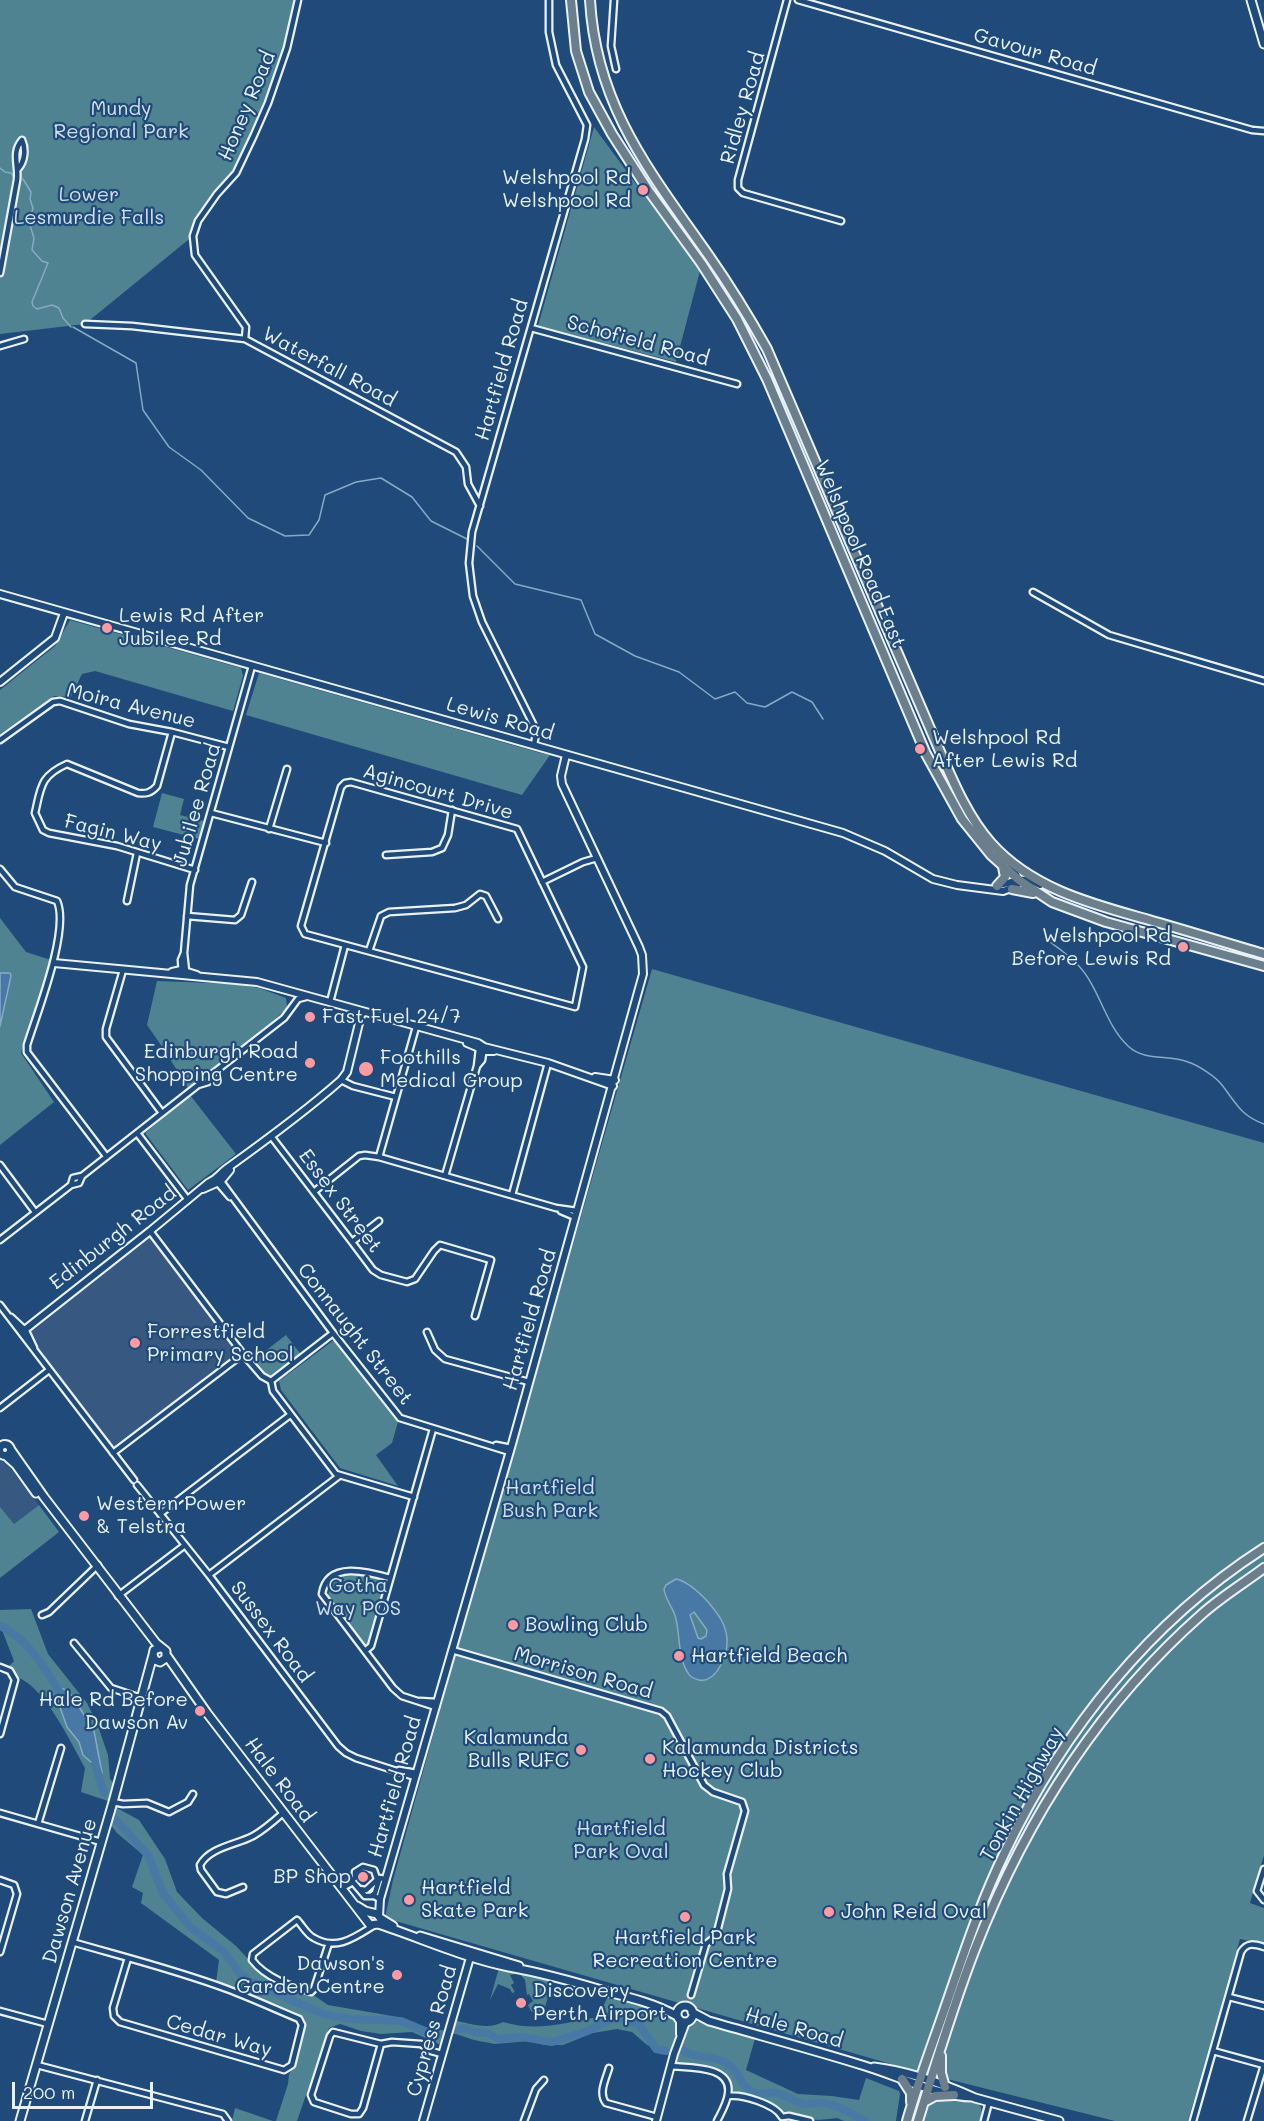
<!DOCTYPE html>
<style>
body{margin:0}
#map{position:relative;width:1264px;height:2121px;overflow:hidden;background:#1f4a7a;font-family:Mali,sans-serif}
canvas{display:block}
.scale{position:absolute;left:12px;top:2082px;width:141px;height:27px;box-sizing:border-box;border:3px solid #e8f1f8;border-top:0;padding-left:8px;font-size:18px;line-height:21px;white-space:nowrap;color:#e8f1f8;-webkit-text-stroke:4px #1f4a7a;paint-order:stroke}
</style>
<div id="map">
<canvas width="1264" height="2121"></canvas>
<div class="scale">200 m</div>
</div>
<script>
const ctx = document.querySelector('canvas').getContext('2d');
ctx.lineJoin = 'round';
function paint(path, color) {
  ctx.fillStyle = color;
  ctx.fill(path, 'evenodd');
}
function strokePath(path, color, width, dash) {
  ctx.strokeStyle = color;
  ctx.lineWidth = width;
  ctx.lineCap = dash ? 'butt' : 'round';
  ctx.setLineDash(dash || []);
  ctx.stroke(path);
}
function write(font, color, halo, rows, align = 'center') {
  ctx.font = font + ' Mali,sans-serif';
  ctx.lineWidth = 4.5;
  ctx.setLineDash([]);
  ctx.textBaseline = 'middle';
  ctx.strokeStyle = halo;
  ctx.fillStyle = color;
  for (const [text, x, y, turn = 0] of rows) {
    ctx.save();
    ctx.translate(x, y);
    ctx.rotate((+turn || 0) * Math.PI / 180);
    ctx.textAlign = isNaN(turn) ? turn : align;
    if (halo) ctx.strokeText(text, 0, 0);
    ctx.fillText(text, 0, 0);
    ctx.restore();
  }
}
paint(new Path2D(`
 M 150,1231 L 243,1354 L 114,1451 L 28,1333 Z
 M 0,1460 L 7,1464 L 39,1505 L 6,1530 L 0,1522 Z`), '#365881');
paint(new Path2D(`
 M 0,0 L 298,0 L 287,48 L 268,103 L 236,173 L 198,221 L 193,236 L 85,324 L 0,334 Z
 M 594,127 L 700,271 L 676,362 L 538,326 Z
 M 70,620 L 241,668 L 243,676 L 233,711 L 95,671 L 82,674 L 71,697 L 54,696 L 0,734 L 0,690 L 55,646 Z
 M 259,673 L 537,752 L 550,755 L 522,795 L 246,715 Z
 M 162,793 L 184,799 L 180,815 L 208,822 L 203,840 L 153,827 Z
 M 0,918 L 26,952 L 51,960 L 21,1053 L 54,1102 L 0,1145 Z
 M 652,969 L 1264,1143 L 1264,1855 L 1250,1903 L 1264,1908 L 1264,1944 L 1240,1939 L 1188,2121 L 1115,2121 L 915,2071 L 385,1918 L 393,1880 L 453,1663 Z
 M 157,981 L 237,984 L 259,988 L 286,998 L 287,1007 C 282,1016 221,1065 210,1071 C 207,1073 204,1072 201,1075 C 196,1078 193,1084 188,1088 L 163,1048 L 147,1025 Z
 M 190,1095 L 236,1154 L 188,1190 L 145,1133 Z
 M 286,1335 L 302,1356 L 271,1381 L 251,1362 Z
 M 334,1340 L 398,1422 L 392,1443 L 376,1455 L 398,1486 L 340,1468 L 281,1390 L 279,1381 Z
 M 39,1505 L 59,1532 L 0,1578 L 0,1507 L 14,1524 Z
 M 346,1573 C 359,1573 378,1573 387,1584 L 370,1645 L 368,1647 L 365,1646 L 328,1597 L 330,1584 Z
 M 31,1609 L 48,1654 L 87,1703 L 98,1726 L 108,1755 L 110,1779 L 115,1785 L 117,1808 L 139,1820 L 165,1859 L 177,1892 L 202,1918 L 236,1946 L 264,1976 L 297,1992 L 315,1996 L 328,2005 L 404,2018 L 443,2038 L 441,2045 L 412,2032 L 381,2034 L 361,2031 L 340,2024 L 329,2028 L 297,2121 L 276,2121 L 288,2084 L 289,2074 L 294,2066 L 305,2020 L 216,1983 L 219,1960 L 141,1903 L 143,1893 L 132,1887 L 143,1855 L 117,1833 L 107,1820 L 111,1802 L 81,1792 L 85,1768 C 71,1743 45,1687 17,1677 L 16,1673 L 8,1667 L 14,1661 L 2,1630 L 0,1629 L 0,1610 Z
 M 500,1964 L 554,1976 L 542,2018 L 531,2011 L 528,2005 L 533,2001 L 529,1994 L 527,1995 L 525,1980 L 519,1973 L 510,1975 L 514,1983 L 511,1985 L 515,1992 L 512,1993 L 510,1989 L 498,1984 L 490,2000 Z
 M 610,1992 L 645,2002 L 683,2022 C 708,2019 731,2028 756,2035 L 746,2070 L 798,2094 L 832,2096 L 859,2100 L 866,2078 L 899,2091 L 900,2094 L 896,2121 L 844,2121 L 837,2118 C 819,2121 801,2120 782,2117 L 780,2113 L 749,2098 L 728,2093 C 723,2065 694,2069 671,2066 L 674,2054 L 647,2045 L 632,2032 L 617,2029 L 593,2033 L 563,2045 L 544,2045 L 529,2041 L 495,2044 L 474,2040 L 453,2033 L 457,2021 C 472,2024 489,2030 503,2022 C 537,2032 564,2023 598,2017 Z
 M 940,2098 C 948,2099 975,2100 980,2106 C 983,2110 981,2116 981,2121 L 921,2121 C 926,2108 926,2102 940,2098 Z
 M 235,2108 L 273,2121 L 232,2121 Z`), '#4f8391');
const water = new Path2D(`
 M 0,973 L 10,973 L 11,976 L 0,1026 Z
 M 676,1579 C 689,1582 700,1593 709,1603 C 718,1614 726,1624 727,1639 C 728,1654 717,1683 699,1680 C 695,1679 690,1677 688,1673 C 678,1658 680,1636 676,1619 C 674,1608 665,1600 664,1589 L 666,1585 ZM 694,1612 L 707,1630 L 706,1636 L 701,1639 L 698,1638 L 690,1615 Z
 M 60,1688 L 66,1690 L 73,1697 L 94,1731 L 102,1773 L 97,1775 L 92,1763 L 83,1755 L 79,1742 L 67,1727 L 56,1696 Z`);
paint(water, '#4879a5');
strokePath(water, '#88a9c6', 1.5);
strokePath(new Path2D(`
 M 0,168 L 5,172 L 11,173 L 14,177
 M 23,179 L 31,192 L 30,199 L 33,208 L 29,222 L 34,238 L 32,250 L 42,261 L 48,263 L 32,302 L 33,306 L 37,309 L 52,305 L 59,308 L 63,318 L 71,327
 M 73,327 L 136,363 L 143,410 L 169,447 L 201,470 L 248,518 L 285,536 L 309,535 L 319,520 L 325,495 L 356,482 L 381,478 L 412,497 L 431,521 L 467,539
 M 477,546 L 515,584 L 581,600 L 595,634 L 635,656 L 679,672 L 715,699 L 735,692 L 747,703 L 765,707 L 792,692 L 812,702 L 823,719
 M 1046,939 C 1057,947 1069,955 1078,965 C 1100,988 1104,1023 1128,1046 C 1145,1062 1168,1054 1188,1062 C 1198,1065 1216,1077 1222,1085 C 1236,1103 1241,1116 1264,1124`), '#88a9c6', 1.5);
strokePath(new Path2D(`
 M 0,1626 C 28,1638 48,1673 64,1699
 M 95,1764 L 104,1793
 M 115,1819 L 148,1855 L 163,1893 L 190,1927 L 224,1952 L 240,1974 L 249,1981 L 323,2014 L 350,2019 L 401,2021 L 432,2034 L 441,2034
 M 454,2030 L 464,2028 L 475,2032 L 487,2033 L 499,2039 L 523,2037 L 552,2042 L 585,2032 L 612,2019 L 624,2018 L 640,2026 L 656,2049 L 666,2051
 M 684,2051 C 693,2058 714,2055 728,2064 C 739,2070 740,2088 756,2093 C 762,2095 768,2092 775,2093 C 786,2094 794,2102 805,2104 C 811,2104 817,2102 823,2103 C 840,2105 851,2114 865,2121`), '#4879a5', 8);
const minor = new Path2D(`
 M 614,0 L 611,46 L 616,69
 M 787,0 L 738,180 L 738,188 L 743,193 L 841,221
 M 798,0 L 1252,130 L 1264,131
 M 18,169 C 25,161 26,149 22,140
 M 0,273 L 17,180 C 19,165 11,153 22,140
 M 85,324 L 132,326 L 245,339 L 456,452 L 466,467 L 468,484 L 480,506
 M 531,328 L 737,384
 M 245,339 L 246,327 L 195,255 L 193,236 L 198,221 L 217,194 L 236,173 L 254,135 L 268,103 L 287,48 L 298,0
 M 0,346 L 24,339
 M 1033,592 L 1109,635 L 1264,681
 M 172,732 L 157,786 C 151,793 146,794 138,793 L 67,764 C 40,776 41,787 35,813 L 43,830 L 49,833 L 117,846 L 195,870
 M 0,740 L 53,702 L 60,701 L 129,724 L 172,732 L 229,747
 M 534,745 L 536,733 L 533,724 L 482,622 L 473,596 L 469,563 L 472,532 L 585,139 L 587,125 L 556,65 L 549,32 L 549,0
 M 351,782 L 517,829 L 583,967 L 575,1007 L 305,934 L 301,926 L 341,787 L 345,783 Z
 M 211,813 L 326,843
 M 269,829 L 287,769
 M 386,855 L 432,852 L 442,848 L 448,835 L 452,810
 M 0,869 L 15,887 L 57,901 C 70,930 37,1013 27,1045 L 27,1052 L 106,1156
 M 542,882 L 583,862 L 597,858
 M 127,901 L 137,853
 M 187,916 L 235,920 L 241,915 L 252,882
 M 369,951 L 381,916 L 389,912 L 455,908 L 466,905 L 480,894 L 486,896 L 498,919
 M 184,953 L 181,960 L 182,974 L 186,971 L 184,953 L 190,885 L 252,666
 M 123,970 L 106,1029 L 106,1037 L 162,1113
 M 330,1002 L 345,945
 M 477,1066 L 482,1060 L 484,1047
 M 341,1080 L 353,1086 L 396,1097
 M 198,1085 L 202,1077 L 212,1074 L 284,1018 L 298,999 L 306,997
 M 137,1133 L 188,1200
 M 271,1136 L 352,1242 L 373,1270 L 381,1275 L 407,1282 L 415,1279 L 434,1251 L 440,1245 L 491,1260 L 475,1316
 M 379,1157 L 556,1208 L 577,1211
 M 0,1165 L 35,1212
 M 445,1176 L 477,1066 L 479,1049 L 482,1048
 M 218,1180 L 218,1183 L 230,1197
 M 220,1180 L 333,1333 L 400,1418 L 510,1452
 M 71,1185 L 73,1178 L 82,1176
 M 315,1191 L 359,1156 L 365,1155 L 379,1157 L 416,1027
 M 512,1195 L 548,1063
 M 561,1211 L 575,1217
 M 150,1231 L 243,1354 L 262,1376 L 271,1381 L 273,1391 L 336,1474 L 414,1497
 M 0,1240 L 71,1185 L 79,1183 L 82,1176 L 198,1085 L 208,1082 L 212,1074
 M 352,1242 L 379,1221
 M 0,1305 L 134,1480
 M 11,1317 L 26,1331 L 34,1348
 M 427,1332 L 435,1350 L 445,1359 L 529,1382
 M 271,1381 L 333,1333
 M 0,1408 L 49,1370
 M 496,1445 L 511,1448
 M 113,1453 L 243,1354
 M 137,1485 L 209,1575 L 338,1746 L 346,1753 L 356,1758 L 415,1777
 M 160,1514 L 290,1415
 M 209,1575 L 339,1476
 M 390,1578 C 369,1572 327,1560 322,1594 L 393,1688 L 402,1696 L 436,1707
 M 118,1596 L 185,1545
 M 42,1615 L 49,1612 L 98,1565
 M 74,1643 L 111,1688 L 141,1698
 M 452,1650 L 661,1711 L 667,1716 L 704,1785 L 713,1792 L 742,1802 L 745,1811 L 727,1874 L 728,1889 L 717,1932 L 715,1937 L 706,1944 L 691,1995
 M 365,1651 L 371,1646 L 433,1429
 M 0,1667 L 10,1671 L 15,1680 L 0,1734
 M 420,1701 L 437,1702
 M 399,1770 L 417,1773
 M 113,1802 L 123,1804 L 147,1803 L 169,1812 L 188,1802 L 193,1794
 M 0,1813 L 101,1842
 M 38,1824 L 61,1748
 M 1264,1869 L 1257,1891 L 1264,1900
 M 0,1880 L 14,1885 L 17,1894 L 0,1952
 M 349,1882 L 355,1878 L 355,1872 L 363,1867 L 374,1870 L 378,1882
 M 243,1887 L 226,1894 L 217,1892 L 201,1870 L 200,1865 C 210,1847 236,1845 253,1836 C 264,1830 274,1821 283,1813
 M 342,1888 L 353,1882 L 365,1896 L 374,1896 L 380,1899
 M 359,1889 L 366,1890 L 379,1878 L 386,1879
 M 371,1896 L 375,1893 L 379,1880
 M 72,1942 C 124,1957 176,1970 227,1989 C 251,1998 275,2009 299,2019 L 302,2025 L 292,2065 L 284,2070 L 120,2022 L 114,2016 L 113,2008 L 128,1958
 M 329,1943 L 314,1989 L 311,1992 C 290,1986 266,1978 252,1960 L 253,1954 L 297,1920 C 302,1925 307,1935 314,1938 C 336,1951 354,1938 373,1926
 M 1229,1997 L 1264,2006
 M 0,2011 L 48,2024
 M 381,2044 L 363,2108 L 359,2114 L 351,2114 L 314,2102 L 311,2095 L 330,2036 L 333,2032 L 381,2044 L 392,2042 L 421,2044 L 431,2051 L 442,2054
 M 1213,2051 L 1264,2065
 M 37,2065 L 223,2114 L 228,2121
 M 671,2066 C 689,2068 733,2065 728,2094 C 727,2103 721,2113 717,2121
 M 609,2068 C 606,2079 598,2093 606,2103 L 657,2117
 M 728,2096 C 742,2094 775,2104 782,2117 L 789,2116 L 810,2121
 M 85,2121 L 97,2080
 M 524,2121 L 536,2089 L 544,2080
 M 984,2121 L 989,2102
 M 1193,2121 L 1241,1952 C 1247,1942 1254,1944 1264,1947
 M 1247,2121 L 1264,2065`);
const tertiary = new Path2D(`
 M 0,594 L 843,833 L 885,851 L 933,879 L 957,885 L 1003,891 L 1017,886 L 1019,880 L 1011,864
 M 0,682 L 55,638 L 64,613
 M 998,885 C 1018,882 1018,875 1040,885
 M 54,963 L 257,982 L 478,1043 L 484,1047 L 548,1063 L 613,1086
 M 172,972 L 181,970 L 197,975
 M 467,1043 L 486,1051 L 494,1051
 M 595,1077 L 615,1080
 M 203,1189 L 221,1181 L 230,1170
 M 22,1332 L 150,1231 L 208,1183 C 219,1178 218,1175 226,1169 C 265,1141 305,1112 341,1080 L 347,1072 L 361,1015 L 364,1012
 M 379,1916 L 380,1899 L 512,1444 L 643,974 L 642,955 L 639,947 L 562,784 L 561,776 L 566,755
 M 680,2020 L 680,2034
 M 423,2121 L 471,1954
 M 656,2121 L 674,2054 L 686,2022`);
const secondary = new Path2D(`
 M 1251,0 L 1264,44
 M-0.5 1450a5.5 5.5 0 1 1 11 0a5.5 5.5 0 1 1-11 0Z
 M 11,1450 L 44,1497 L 156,1643 L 166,1651 L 166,1658 L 160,1662 L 155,1660 L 153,1655 L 154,1650 L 160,1648
 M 6,1456 L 16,1465 L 36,1493
 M 167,1656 L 207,1713 L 370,1925 L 378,1924 C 421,1938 464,1958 509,1967 C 543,1973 575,1982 608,1992 C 632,1998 656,2004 677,2016
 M 357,1906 L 365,1911 L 377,1914 L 380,1918 L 393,1926
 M 420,1936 L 519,1966
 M677 2014a8 8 0 1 1 16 0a8 8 0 1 1-16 0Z
 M 692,2012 L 709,2021 C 761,2036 814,2050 865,2066 C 895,2075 941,2097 972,2097
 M 874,2067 C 908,2071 944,2084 975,2098 L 1059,2121
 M 20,2121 L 113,1802 L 153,1655`);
const primary = new Path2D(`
 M 571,0 L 576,51 L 589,92 L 612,134 L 648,190 L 701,263 L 737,319 L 767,379 L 926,754 L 962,819 L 991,855 L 1019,880 L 1052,902 L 1106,922 L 1264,966
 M 590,0 C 596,107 651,173 709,256 C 730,286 749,317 767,349 L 938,747 C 952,779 967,816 991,843 C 1032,889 1092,904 1149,920 C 1188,931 1226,943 1264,954
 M 997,886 L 1005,877 L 1003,867
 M 1012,889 L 1033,893`);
const trunk = new Path2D(`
 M 941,2056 L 941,2073 L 945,2087
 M 902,2079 L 911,2093 L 911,2102
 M 924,2102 L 935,2096 L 954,2095
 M 907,2121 C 918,2082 933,2043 946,2005 C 964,1953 981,1901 1005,1852 C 1063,1730 1150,1621 1264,1548
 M 918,2121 C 936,2063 953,2005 975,1949 C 1025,1821 1099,1705 1202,1614 C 1221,1597 1244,1583 1264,1568`);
strokePath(minor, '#e8f1f8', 9);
strokePath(tertiary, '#e8f1f8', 10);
strokePath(secondary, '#e8f1f8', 11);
strokePath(primary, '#e8f1f8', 12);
strokePath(trunk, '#e8f1f8', 12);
strokePath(minor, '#1f4a7a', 4.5);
strokePath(tertiary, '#1f4a7a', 6);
strokePath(secondary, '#1f4a7a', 7);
strokePath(primary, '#6b7e8b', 8);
strokePath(trunk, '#6b7e8b', 8);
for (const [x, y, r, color] of [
 [643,190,6,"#ff9aa2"],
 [107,628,6,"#ff9aa2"],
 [920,749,6,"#ff9aa2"],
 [1183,947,6,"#ff9aa2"],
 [310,1017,6,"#ff9aa2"],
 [310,1063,6,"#ff9aa2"],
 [366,1069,8,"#ff9aa2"],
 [135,1343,6,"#ff9aa2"],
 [84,1516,6,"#ff9aa2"],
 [513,1625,6,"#ff9aa2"],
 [679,1656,6,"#ff9aa2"],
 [200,1711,6,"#ff9aa2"],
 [581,1750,6,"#ff9aa2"],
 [650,1759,6,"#ff9aa2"],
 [363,1877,6,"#ff9aa2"],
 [409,1900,6,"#ff9aa2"],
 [829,1912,6,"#ff9aa2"],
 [685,1917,6,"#ff9aa2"],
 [397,1975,6,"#ff9aa2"],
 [521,2003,6,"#ff9aa2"]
]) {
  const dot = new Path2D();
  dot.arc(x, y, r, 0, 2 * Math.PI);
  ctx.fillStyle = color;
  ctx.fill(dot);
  strokePath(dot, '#1f4a7a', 2);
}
write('20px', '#e8f1f8', '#1f4a7a', [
 ["Gavour Road",1035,52,16],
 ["Honey Road",247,106,-67],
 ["Ridley Road",743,108,-74],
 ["Schofield Road",638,341,15],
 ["Waterfall Road",329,367,28],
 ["Hartfield Road",502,370,-74],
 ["Welshpool Road East",860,554,67],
 ["Moira Avenue",131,706,14],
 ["Lewis Road",500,719,16],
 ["Agincourt Drive",438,792,16],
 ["Jubilee Road",197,805,-74],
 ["Fagin Way",113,833,14],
 ["Essex Street",340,1201,53],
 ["Edinburgh Road",113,1238,-38],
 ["Hartfield Road",530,1320,-74],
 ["Connaught Street",355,1334,52],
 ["Sussex Road",271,1632,53],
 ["Morrison Road",583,1673,16],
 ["Hale Road",279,1780,53],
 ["Hartfield Road",395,1787,-74],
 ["Tonkin Highway",1022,1794,-61],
 ["Dawson Avenue",70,1891,-74],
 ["Hale Road",794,2028,16],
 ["Cypress Road",432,2031,-74],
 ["Cedar Way",219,2036,16]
]);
write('20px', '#d1e0e9', '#1f4a7a', [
 ["Mundy",121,109],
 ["Regional Park",121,132],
 ["Lower",89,195],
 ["Lesmurdie Falls",89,218],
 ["Hartfield",550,1488],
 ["Bush Park",550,1511],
 ["Gotha",358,1586],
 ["Way POS",358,1609],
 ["Hartfield",621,1829],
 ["Park Oval",621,1852]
]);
write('20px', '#e8f1f8', '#1f4a7a', [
 ["Welshpool Rd",631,178,"right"],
 ["Welshpool Rd",631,201,"right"],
 ["Lewis Rd After",119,616],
 ["Jubilee Rd",119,639],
 ["Welshpool Rd",932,738],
 ["After Lewis Rd",932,761],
 ["Welshpool Rd",1171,936,"right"],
 ["Before Lewis Rd",1171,959,"right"],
 ["Fast Fuel 24/7",322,1017],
 ["Edinburgh Road",298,1052,"right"],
 ["Shopping Centre",298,1075,"right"],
 ["Foothills",380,1058],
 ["Medical Group",380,1081],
 ["Forrestfield",147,1332],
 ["Primary School",147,1355],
 ["Western Power",96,1504],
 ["& Telstra",96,1527],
 ["Bowling Club",525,1625],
 ["Hartfield Beach",691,1656],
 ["Hale Rd Before",188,1700,"right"],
 ["Dawson Av",188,1723,"right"],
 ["Kalamunda",569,1738,"right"],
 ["Bulls RUFC",569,1761,"right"],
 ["Kalamunda Districts",662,1748],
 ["Hockey Club",662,1771],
 ["BP Shop",351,1877,"right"],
 ["Hartfield",421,1888],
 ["Skate Park",421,1911],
 ["John Reid Oval",841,1912],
 ["Hartfield Park",685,1938,"center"],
 ["Recreation Centre",685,1961,"center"],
 ["Dawson's",385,1964,"right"],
 ["Garden Centre",385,1987,"right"],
 ["Discovery",533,1991],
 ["Perth Airport",533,2014]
], 'left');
</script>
